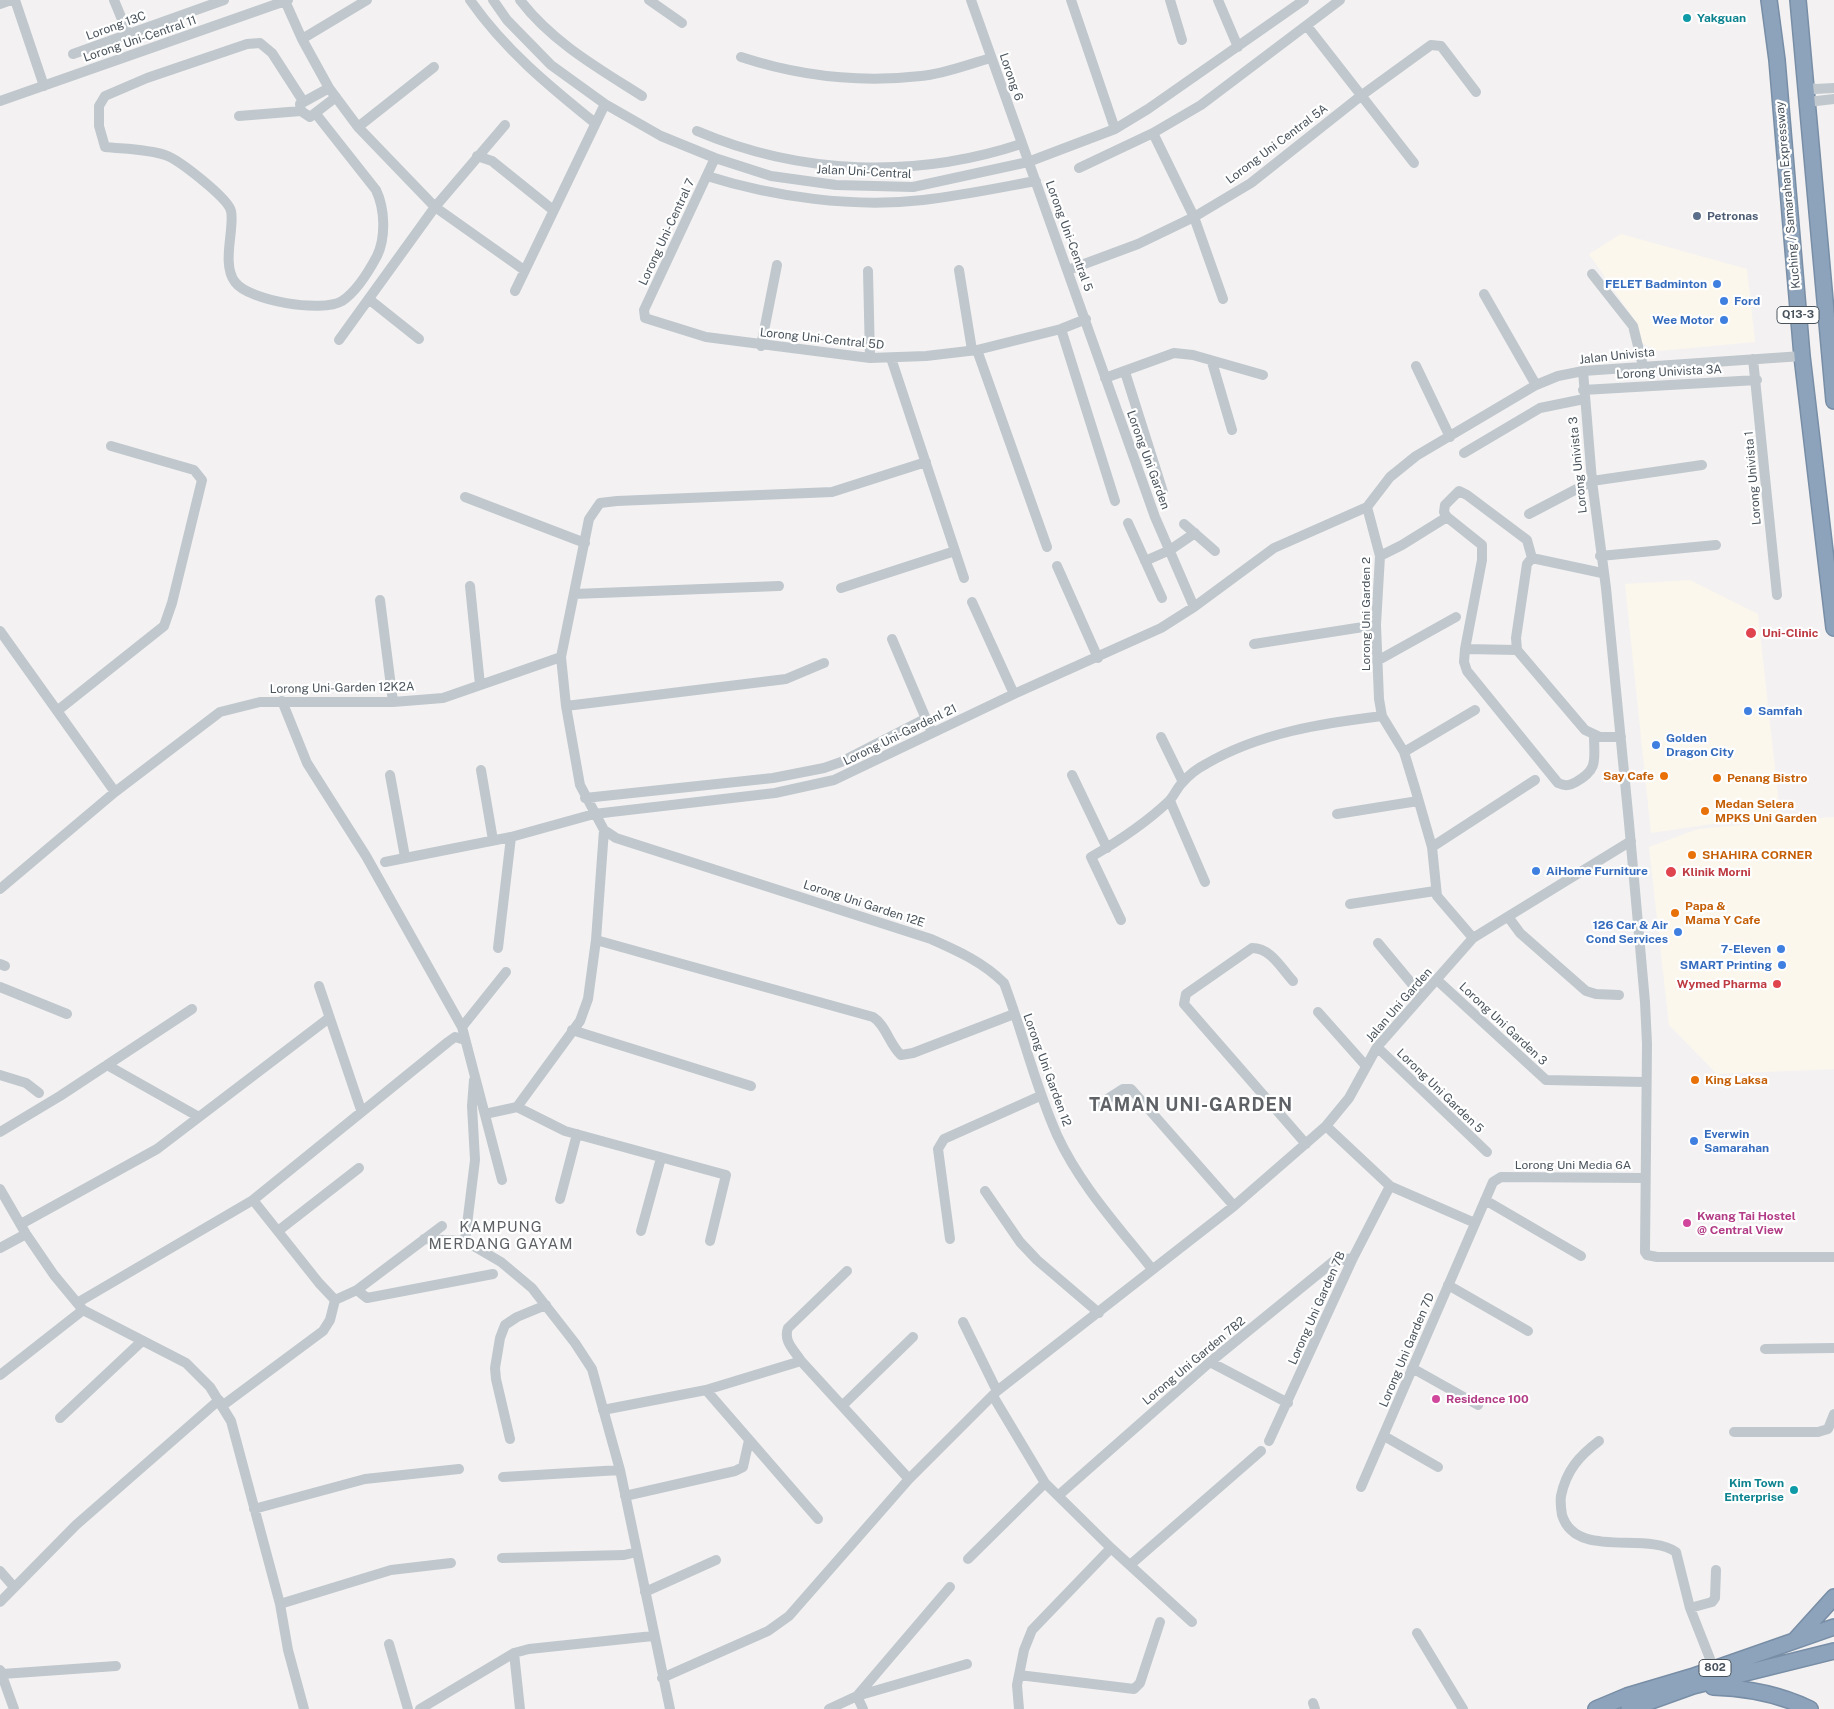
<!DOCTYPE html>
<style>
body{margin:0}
canvas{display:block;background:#f3f1f1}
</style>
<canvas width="1834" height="1709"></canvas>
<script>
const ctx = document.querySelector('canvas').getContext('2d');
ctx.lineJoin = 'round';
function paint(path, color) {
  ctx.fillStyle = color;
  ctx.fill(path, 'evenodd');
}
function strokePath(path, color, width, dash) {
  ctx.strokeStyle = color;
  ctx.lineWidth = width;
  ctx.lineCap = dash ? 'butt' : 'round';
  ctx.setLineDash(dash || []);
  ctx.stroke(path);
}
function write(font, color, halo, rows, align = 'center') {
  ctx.font = font + ' "Public Sans",sans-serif';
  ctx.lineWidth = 4.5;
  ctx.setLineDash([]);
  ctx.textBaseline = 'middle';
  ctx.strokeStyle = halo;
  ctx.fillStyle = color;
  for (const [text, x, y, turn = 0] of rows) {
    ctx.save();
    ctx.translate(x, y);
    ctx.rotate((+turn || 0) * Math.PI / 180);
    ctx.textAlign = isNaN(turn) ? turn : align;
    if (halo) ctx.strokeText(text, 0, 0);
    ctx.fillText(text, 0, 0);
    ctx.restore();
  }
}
paint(new Path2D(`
 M 1621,234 L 1747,269 L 1755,342 L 1658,351 L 1638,341 L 1638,325 L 1589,254 Z
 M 1690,580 L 1758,614 L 1780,814 L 1651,833 L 1625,584 Z
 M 1834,817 L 1834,1069 L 1717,1074 L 1669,1025 L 1649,847 L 1698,829 Z`), '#fbf7ed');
const highway = new Path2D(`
 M 1769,0 L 1777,60 L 1802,356 L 1834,628
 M 1798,0 L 1834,401
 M 1796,1639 L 1834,1597
 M 1713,1687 C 1748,1688 1779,1694 1810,1709
 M 1596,1709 L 1627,1696 L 1691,1677 L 1834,1627
 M 1629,1709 L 1693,1686 L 1834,1651`);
strokePath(highway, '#788ea6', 18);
strokePath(new Path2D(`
 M 15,0 L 44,86
 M 114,0 L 128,34
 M 470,0 C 504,49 549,86 595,123
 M 493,0 L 507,20 L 551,65 L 605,104 L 661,136 L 715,158 L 771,176 L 836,185 L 913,187 L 1028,162 L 1115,129 L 1148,109 L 1304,0
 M 520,0 C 552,42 598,68 642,96
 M 649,0 L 682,23
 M 971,0 L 1155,517 L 1194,607
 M 1071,0 L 1115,129
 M 1170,0 L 1182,40
 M 1218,0 L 1238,47
 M 285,1 L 302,39 L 329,88 L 358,127 L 435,207 L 524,270
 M 0,4 L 11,0
 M 1307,26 L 1414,163
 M 302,39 L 367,0
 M 73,54 L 224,0
 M 741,57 C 799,76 859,83 921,76 C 944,74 969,64 991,58
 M 1806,87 L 1815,89 L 1834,88
 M 329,88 L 300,104 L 301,111 L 310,117 L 336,97
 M 0,101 L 288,0
 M 303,101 L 272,53 L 260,43 L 247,44 L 147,78 L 105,96 L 99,106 L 99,126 L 105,147 C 125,149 147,149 165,155 C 178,159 228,198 231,211 C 235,228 221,264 235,282 C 249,301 322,313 342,301 C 356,292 369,271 377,256 C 386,237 385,209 376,190 L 316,114
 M 1808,102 L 1834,99
 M 239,116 L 301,111
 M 358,127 L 434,67
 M 697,131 C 800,175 915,179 1021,144
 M 1153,133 L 1194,217 L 1223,299
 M 477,156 L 492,161 L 553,210
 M 715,158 L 644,310 L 645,318 L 706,337 L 870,358 L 926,356 L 977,350 L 1061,329 L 1086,319
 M 1079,168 L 1153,133 L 1201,105 L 1340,0
 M 707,176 C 774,197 853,208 923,200 C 960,196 998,188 1036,181
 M 959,270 L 972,350
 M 1068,270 L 1138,244 L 1194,217 L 1251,183 L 1362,95 L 1431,45 L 1441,46 L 1476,92
 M 868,271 L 870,358
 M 1592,274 L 1633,326 L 1643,366
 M 515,291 L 605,104
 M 1484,294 L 1536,385
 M 370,300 L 419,339
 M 1061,329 L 1115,501
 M 339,340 L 435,207 L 505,125
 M 761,346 L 777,265
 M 977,350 L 1047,547
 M 891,358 L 964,578
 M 1753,359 L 1777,595
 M 1212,362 L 1232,430
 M 1416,366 L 1450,437
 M 1583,371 L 1592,481 L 1606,588 L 1629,823 L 1645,1002 L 1647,1044 L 1645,1252 L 1647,1255 L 1657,1257 L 1834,1257
 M 1125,372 L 1163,492
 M 1105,378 L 1174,353 L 1193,355 L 1263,375
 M 1583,390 L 1757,380
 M 1464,453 L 1540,408 L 1584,399
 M 465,497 L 585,543
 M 1367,507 L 1380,556 L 1376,625 L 1379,699 L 1382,716 L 1404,752 L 1415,788 L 1432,847 L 1437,896 L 1473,938
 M 1529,514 L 1592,481 L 1702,465
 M 1128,523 L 1162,598
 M 1184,524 L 1215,551
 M 1380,556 L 1402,545 L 1447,517
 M 1600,556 L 1716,545
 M 1532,558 L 1527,540 L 1467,495 L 1459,491 L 1445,505 L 1444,512 L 1447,517 L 1482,545 L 1482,560 L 1465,649 L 1464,662 L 1467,671 L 1558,783 C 1565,786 1569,786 1576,782 C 1599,769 1594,760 1594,735
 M 1145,561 L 1170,550 L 1195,533
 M 1057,566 L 1098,658
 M 1602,573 L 1532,558 L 1527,564 L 1516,638 L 1517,650 L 1585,730 L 1600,737 L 1621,737
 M 470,586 L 480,685
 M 841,588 L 955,551
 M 574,594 L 779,586
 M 380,600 L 393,702
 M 972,602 L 1014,694
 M 0,631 L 115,792
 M 892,639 L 932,733
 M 1254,644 L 1376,625
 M 1465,649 L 1517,650
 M 1377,661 L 1456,617
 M 282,701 L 307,763 L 366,856 L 462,1027 L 502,1180
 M 566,706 L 786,679 L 824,663
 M 57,711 L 164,626 L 172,603 L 202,480 L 194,470 L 111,446
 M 1161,737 L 1183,782
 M 1404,752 L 1475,710
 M 481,770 L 493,840
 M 390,775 L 405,857
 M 1072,775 L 1107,848
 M 585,798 L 773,778 L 824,768 L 841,762 L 925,719
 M 1170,801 L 1205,882
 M 1337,814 L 1418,801
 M 604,830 L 616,838 L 931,939 C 958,951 983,962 1004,983 C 1023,1033 1035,1086 1057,1135 C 1080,1185 1118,1226 1152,1269
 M 1432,847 L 1535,780
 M 385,862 L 511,837 L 594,814 L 775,793 L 834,780 L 1014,694 L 1161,628 L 1194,607 L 1274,548 L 1367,507 L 1390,477 L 1416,456 L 1536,385 L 1558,376 L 1583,371 L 1802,356
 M 0,889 L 115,792 L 220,712 L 260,702 L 393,702 L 443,698 L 561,657
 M 1350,904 L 1435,891
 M 1509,918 L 1520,933 L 1586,991 L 1596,994 L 1619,995
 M 1121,920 L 1091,857 C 1117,842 1148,821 1169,801 C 1174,796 1177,788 1182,783 C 1188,776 1198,768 1206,764 C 1259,733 1323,723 1382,716
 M 596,940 L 873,1017 C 886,1025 889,1044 901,1055 L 913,1053 L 1014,1014
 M 1378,943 L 1422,996
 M 498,948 L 511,837
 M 0,964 L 5,966
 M 1437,980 L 1546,1080 L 1645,1082
 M 1293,981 C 1281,968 1271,948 1252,948 L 1186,994 L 1184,1004 L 1306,1144
 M 319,986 L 361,1110
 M 0,987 L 67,1014
 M 1318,1012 L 1366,1066
 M 462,1027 L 506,972
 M 572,1030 L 751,1086
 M 1377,1047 L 1487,1152
 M 107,1065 L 199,1117
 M 0,1075 L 26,1083 L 39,1093
 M 1098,1105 L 1123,1089 L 1131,1089 L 1234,1206
 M 517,1107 L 580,1021 L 588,999 L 596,940 L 604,830 L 580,785 L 566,706 L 561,657 L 589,519 L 600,503 L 617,501 L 832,492 L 926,462
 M 485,1114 L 517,1107 L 565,1131 L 726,1175 L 710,1241
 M 1326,1126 L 1390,1186 L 1475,1223
 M 0,1132 L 60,1096 L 192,1009
 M 0,1189 L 26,1234 L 54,1275 L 83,1310 L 186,1363 L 210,1387 L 231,1421 L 280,1604 L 288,1650 L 304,1709
 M 985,1191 L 1020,1242 L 1037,1260 L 1099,1313
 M 560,1199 L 577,1134
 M 253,1200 L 319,1283 L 335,1300
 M 1485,1200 L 1581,1256
 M 21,1224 L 157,1149 L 329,1018
 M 278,1231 L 359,1168
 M 641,1231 L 661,1158
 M 424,1239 L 465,1241 L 501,1262 L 532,1288 L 575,1343 L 592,1369 L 620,1470 L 670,1709
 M 950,1239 L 938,1149 L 944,1139 L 1040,1096
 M 465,1241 L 475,1160 L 472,1106 L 474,1080
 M 0,1248 L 26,1234
 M 847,1271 L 788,1328 C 783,1341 794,1350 801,1361 L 909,1479
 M 1448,1285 L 1528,1331
 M 357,1290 L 367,1298 L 493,1274
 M 335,1300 L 357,1290 L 442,1226
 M 77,1303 L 253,1200 L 448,1042 L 455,1037 L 465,1040
 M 963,1322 L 997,1391
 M 1765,1349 L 1834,1348
 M 1210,1362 L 1288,1403
 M 1412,1368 L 1478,1405
 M 0,1375 L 83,1310
 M 706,1390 L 818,1519
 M 993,1396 L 1045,1483 L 1111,1548 L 1192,1622
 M 843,1405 L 913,1337
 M 222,1406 L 323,1331 L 330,1320 L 335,1300
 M 603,1410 L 706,1390 L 801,1361
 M 60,1418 L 142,1341
 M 1734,1432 L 1818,1432 L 1828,1429 L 1834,1414
 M 1384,1436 L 1438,1467
 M 510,1439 L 496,1379 L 495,1368 L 500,1338 L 505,1325 L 517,1317 L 546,1305
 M 1269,1441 L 1353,1258 L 1390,1186
 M 1599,1441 C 1579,1456 1566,1471 1561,1496 C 1560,1503 1561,1509 1562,1515 C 1576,1560 1646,1531 1676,1552 L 1690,1608 L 1714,1669
 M 503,1477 L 620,1470
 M 1361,1487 L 1493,1182 L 1501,1177 L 1644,1178
 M 1059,1495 L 1210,1362 L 1334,1261 L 1353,1258
 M 625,1496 L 735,1471 L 743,1467 L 749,1440
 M 254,1509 L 365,1479 L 459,1469
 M 502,1558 L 624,1555 L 637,1552
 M 968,1559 L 1045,1483
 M 1130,1565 L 1261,1451
 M 0,1571 L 14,1587
 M 645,1592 L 716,1560
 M 0,1602 L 76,1525 L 219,1400
 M 280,1604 L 391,1570 L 451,1563
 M 1690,1608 L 1712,1602 L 1715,1598 L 1716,1570
 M 1417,1633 L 1463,1709
 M 389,1644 L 408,1709
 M 514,1653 L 520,1709
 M 0,1670 L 14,1709
 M 2,1674 L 116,1666
 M 1019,1675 L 1134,1689 L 1140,1683 L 1160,1622
 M 662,1678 L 768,1631 L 789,1616 L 909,1479 L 997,1391 L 1234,1206 L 1326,1126 L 1349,1098 L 1377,1047 L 1473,938 L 1631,841
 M 857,1696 L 950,1587
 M 857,1696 L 863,1709
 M 1313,1703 L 1315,1709
 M 420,1709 L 514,1653 L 529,1649 L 653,1636
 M 829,1709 L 857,1696 L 967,1664
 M 1019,1709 L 1017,1685 L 1024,1650 L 1032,1630 L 1111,1548`), '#c0c8ce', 10);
strokePath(highway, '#8da3bb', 15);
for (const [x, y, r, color] of [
 [1687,18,5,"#0f9aa8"],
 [1697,216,5,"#5c6f8a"],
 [1717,284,5,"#3f7fe0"],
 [1724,301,5,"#3f7fe0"],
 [1724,320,5,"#3f7fe0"],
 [1751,633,6,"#e0444e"],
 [1748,711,5,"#3f7fe0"],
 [1656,745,5,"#3f7fe0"],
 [1664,776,5,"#e8710a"],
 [1717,778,5,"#e8710a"],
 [1705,811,5,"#e8710a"],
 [1692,855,5,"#e8710a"],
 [1536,871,5,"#3f7fe0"],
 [1671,872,6,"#e0444e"],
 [1675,913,5,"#e8710a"],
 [1678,932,5,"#3f7fe0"],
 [1781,949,5,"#3f7fe0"],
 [1782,965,5,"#3f7fe0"],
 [1777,984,5,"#e0444e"],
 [1695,1080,5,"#e8710a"],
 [1694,1141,5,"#3f7fe0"],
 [1687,1223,5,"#d1479c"],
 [1436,1399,5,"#d1479c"],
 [1794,1490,5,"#0f9aa8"]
]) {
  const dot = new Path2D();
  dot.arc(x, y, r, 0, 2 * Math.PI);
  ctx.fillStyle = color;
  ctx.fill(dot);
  strokePath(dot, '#fff', 2);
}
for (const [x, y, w] of [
 [1798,315,42],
 [1715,1668,32]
]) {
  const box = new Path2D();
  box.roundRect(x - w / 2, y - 8.5, w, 17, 4);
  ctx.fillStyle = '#fff';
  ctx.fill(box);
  strokePath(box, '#4a545d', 1);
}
write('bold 11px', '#4a545d', null, [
 ["Q13-3",1798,315],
 ["802",1715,1668]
]);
write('bold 12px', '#0d838f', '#fff', [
 ["Yakguan",1697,18],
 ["Kim Town",1784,1483,"right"],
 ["Enterprise",1784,1497,"right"]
], 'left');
write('12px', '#4a545d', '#fff', [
 ["Lorong 13C",116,26,-20],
 ["Lorong Uni-Central 11",140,39,-19],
 ["Lorong 6",1011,77,71],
 ["Lorong Uni Central 5A",1277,144,-37],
 ["Jalan Uni-Central",864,172,3],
 ["Kuching / Samarahan Expressway",1788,195,-95],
 ["Lorong Uni-Central 7",667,232,-65],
 ["Lorong Uni-Central 5",1069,236,70],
 ["Lorong Uni-Central 5D",822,339,6],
 ["Jalan Univista",1617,356,-6],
 ["Lorong Univista 3A",1669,372,-3],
 ["Lorong Uni Garden",1148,460,70],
 ["Lorong Univista 3",1578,465,-96],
 ["Lorong Univista 1",1753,478,-95],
 ["Lorong Uni Garden 2",1366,614,-90],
 ["Lorong Uni-Garden 12K2A",342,688,-1],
 ["Lorong Uni-Gardenl 21",900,735,-26],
 ["Lorong Uni Garden 12E",864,904,18],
 ["Jalan Uni Garden",1399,1005,-49],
 ["Lorong Uni Garden 3",1503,1024,43],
 ["Lorong Uni Garden 12",1047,1070,70],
 ["Lorong Uni Garden 5",1440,1091,44],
 ["Lorong Uni Media 6A",1573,1165],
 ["Lorong Uni Garden 7B",1317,1308,-66],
 ["Lorong Uni Garden 7D",1407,1350,-67],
 ["Lorong Uni Garden 7B2",1194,1361,-40]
]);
write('bold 12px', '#4e5e75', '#fff', [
 ["Petronas",1707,216]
], 'left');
write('bold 12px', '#366cbe', '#fff', [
 ["FELET Badminton",1707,284],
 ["Ford",1734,301,"left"],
 ["Wee Motor",1714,320],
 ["Samfah",1758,711,"left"],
 ["Golden",1666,738,"left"],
 ["Dragon City",1666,752,"left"],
 ["AiHome Furniture",1546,871,"left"],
 ["126 Car & Air",1668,925],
 ["Cond Services",1668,939],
 ["7-Eleven",1771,949],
 ["SMART Printing",1772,965],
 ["Everwin",1704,1134,"left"],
 ["Samarahan",1704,1148,"left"]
], 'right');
write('bold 12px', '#be3a42', '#fff', [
 ["Uni-Clinic",1762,633],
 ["Klinik Morni",1682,872],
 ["Wymed Pharma",1767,984,"right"]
], 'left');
write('bold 12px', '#c56008', '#fff', [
 ["Say Cafe",1654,776,"right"],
 ["Penang Bistro",1727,778],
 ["Medan Selera",1715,804],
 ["MPKS Uni Garden",1715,818],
 ["SHAHIRA CORNER",1702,855],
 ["Papa &",1685,906],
 ["Mama Y Cafe",1685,920],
 ["King Laksa",1705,1080]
], 'left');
write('bold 12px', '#b23c85', '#fff', [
 ["Kwang Tai Hostel",1697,1216],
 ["@ Central View",1697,1230],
 ["Residence 100",1446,1399]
], 'left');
ctx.letterSpacing = '1px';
write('15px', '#5e6165', '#fff', [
 ["KAMPUNG",501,1227],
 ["MERDANG GAYAM",501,1244]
]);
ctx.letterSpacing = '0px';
ctx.letterSpacing = '1px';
write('bold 18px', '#5e6165', '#fff', [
 ["TAMAN UNI-GARDEN",1191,1105]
]);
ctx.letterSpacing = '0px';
</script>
